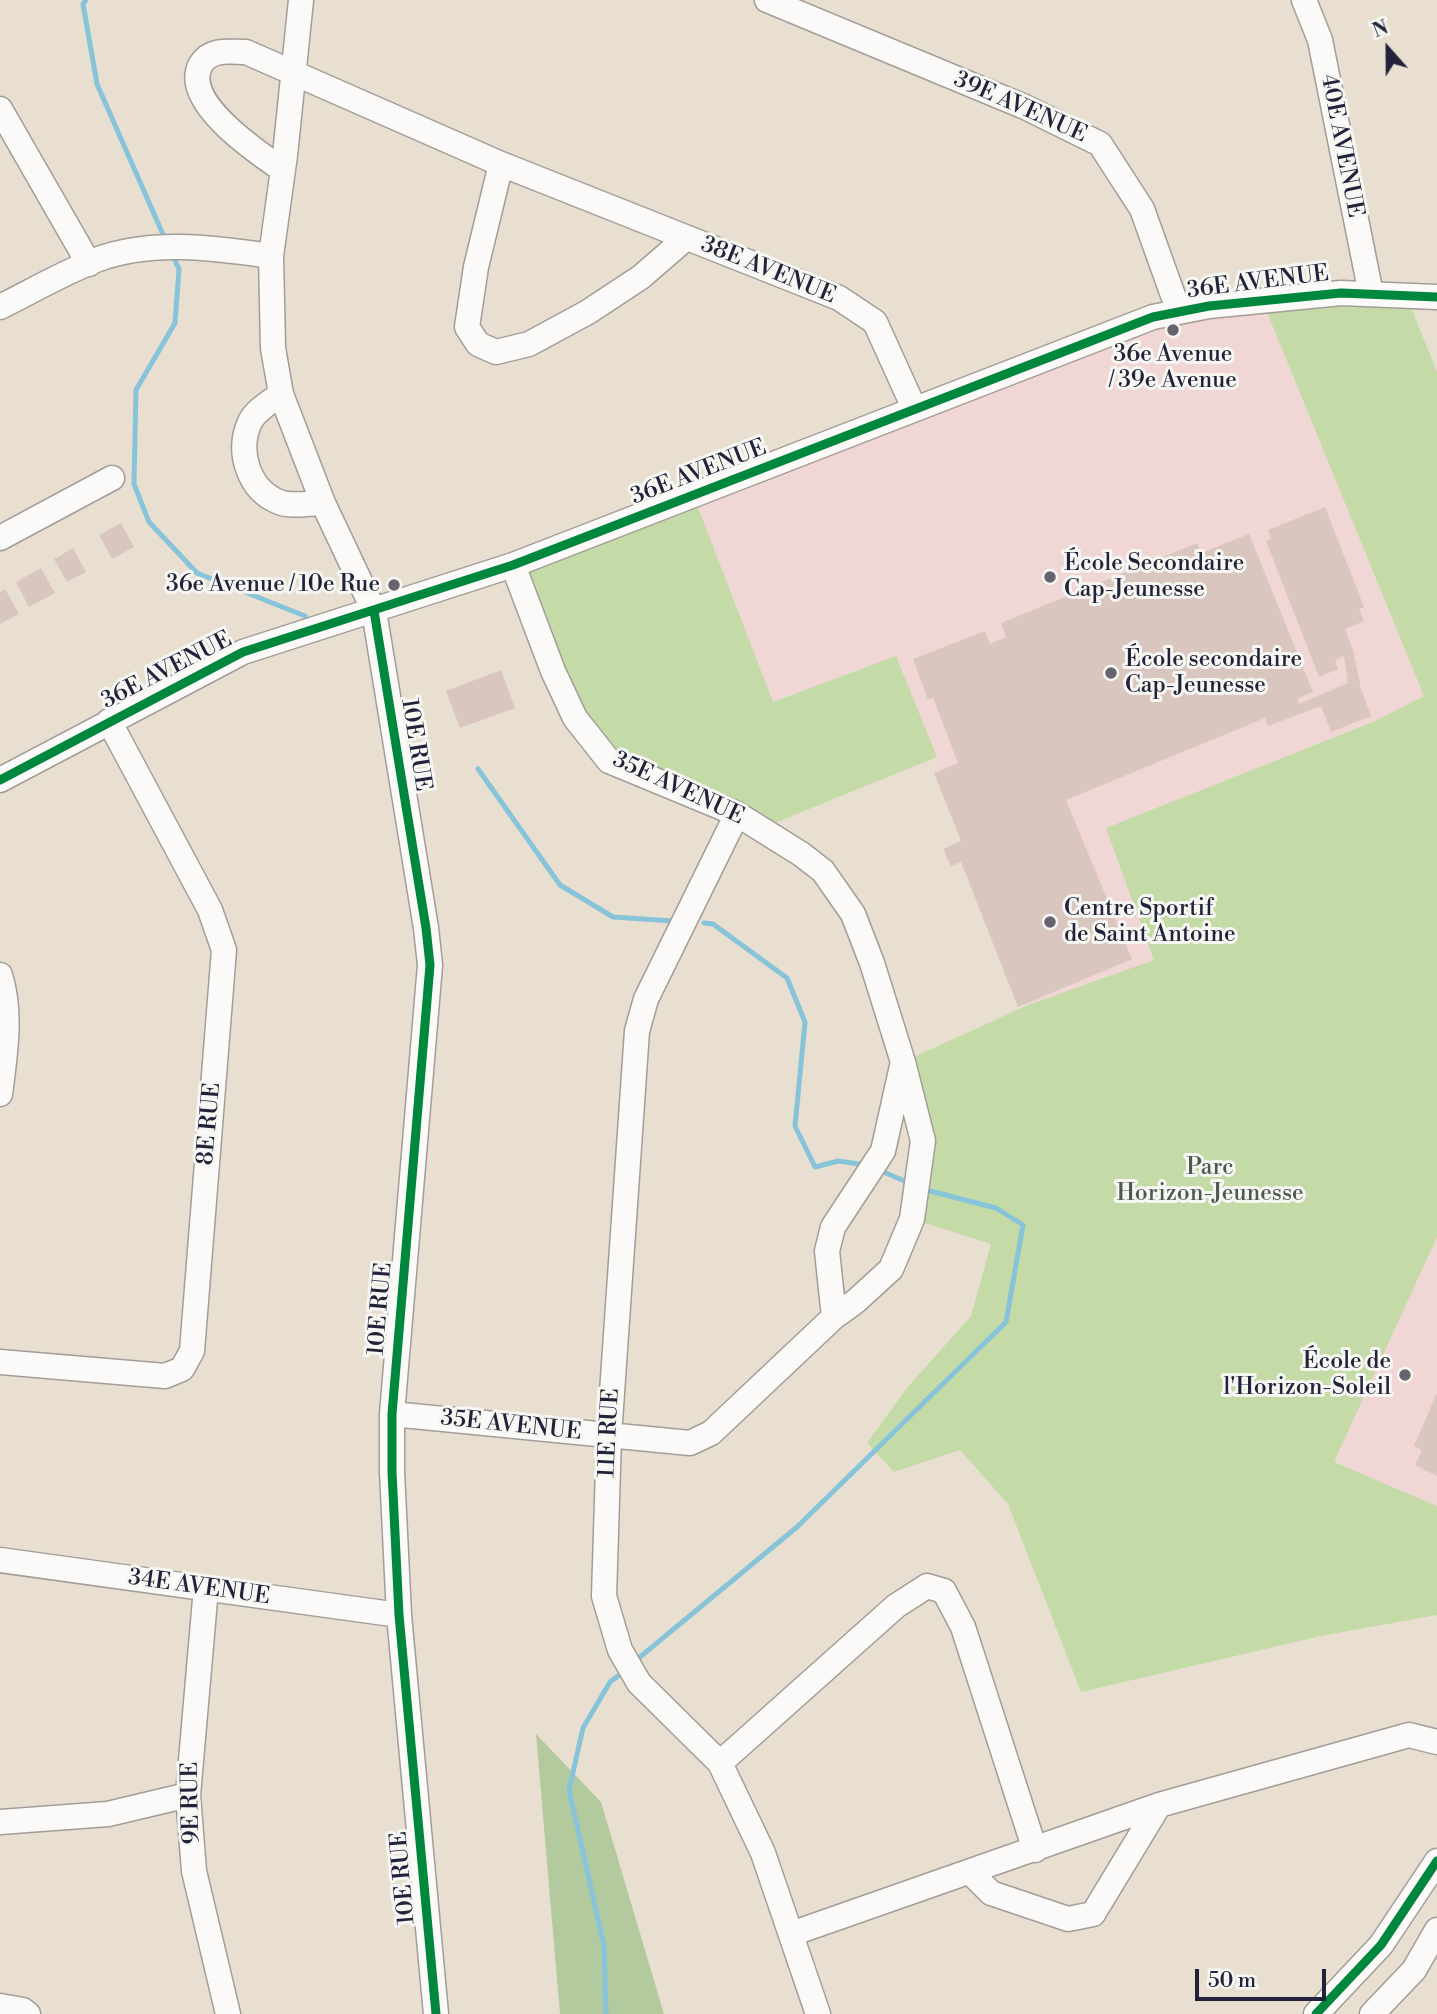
<!DOCTYPE html>
<meta charset="utf-8">
<style>
body{margin:0}
#map{position:relative;width:1437px;height:2014px;overflow:hidden;background:#e8dfd1;font-family:"Libre Bodoni",serif}
canvas{display:block}
.north{position:absolute;left:1353px;top:14px;width:70px;height:70px;-webkit-text-stroke:5px #f6f6f2;paint-order:stroke;rotate:339deg;font-size:19px;font-weight:700;line-height:28px;text-align:center;color:#22223b}
.north::after{content:'';display:block;margin:auto;width:24px;height:32px;background:#22223b;clip-path:polygon(50% 0,100% 100%,50% 72%,0 100%)}
.scale{position:absolute;left:1195px;top:1969px;width:131px;height:32px;box-sizing:border-box;border:4px solid #22223b;border-top:0;padding-left:9px;font-size:21px;line-height:24px;white-space:nowrap;color:#22223b;-webkit-text-stroke:5px #f6f6f2;paint-order:stroke}
</style>
<div id="map">
<canvas width="1437" height="2014"></canvas>
<div class="north">N</div>
<div class="scale">50 m</div>
</div>
<script>
const ctx = document.querySelector('canvas').getContext('2d');
ctx.lineJoin = 'round';
function paint(path, color) {
  ctx.fillStyle = color;
  ctx.fill(path, 'evenodd');
}
function strokePath(path, color, width, dash) {
  ctx.strokeStyle = color;
  ctx.lineWidth = width;
  ctx.lineCap = dash ? 'butt' : 'round';
  ctx.setLineDash(dash || []);
  ctx.stroke(path);
}
function write(font, color, halo, rows, align = 'center') {
  ctx.font = font + ' "Libre Bodoni",serif';
  ctx.lineWidth = 6;
  ctx.setLineDash([]);
  ctx.textBaseline = 'middle';
  ctx.strokeStyle = halo;
  ctx.fillStyle = color;
  for (const [text, x, y, turn = 0] of rows) {
    ctx.save();
    ctx.translate(x, y);
    ctx.rotate((+turn || 0) * Math.PI / 180);
    ctx.textAlign = isNaN(turn) ? turn : align;
    if (halo) ctx.strokeText(text, 0, 0);
    ctx.fillText(text, 0, 0);
    ctx.restore();
  }
}
paint(new Path2D(`
 M 1262,300 L 1424,697 L 1375,721 L 1107,828 L 1155,960 L 1028,1005 L 934,773 L 937,757 L 897,657 L 773,702 L 694,497 L 1083,343 Z
 M 1437,1237 L 1437,1506 L 1334,1462 Z`), '#f0d6d4');
paint(new Path2D(`
 M 1406,295 L 1437,372 L 1437,1237 L 1334,1462 L 1437,1506 L 1437,1615 L 1321,1636 L 1081,1692 L 1008,1504 L 960,1450 L 894,1472 L 867,1443 L 906,1389 L 971,1316 L 991,1244 L 912,1219 L 922,1141 L 903,1062 L 1028,1005 L 1154,960 L 1106,828 L 1375,721 L 1424,696 L 1262,300 Z
 M 694,497 L 773,702 L 896,656 L 937,757 L 760,829 L 609,761 L 513,565 Z`), '#c4dba8');
paint(new Path2D(`
 M 536,1734 L 601,1802 L 664,2014 L 560,2014 Z`), '#b2ca9e');
strokePath(new Path2D(`
 M 86,0 L 83,4 L 97,84 L 165,239
 M 172,254 L 179,269 L 175,323 L 136,390 L 134,484 L 149,522 L 197,573 L 305,616
 M 478,769 L 560,885 L 613,917 L 673,921
 M 704,923 L 713,924 L 787,978 L 805,1022 L 795,1126 L 815,1167 L 838,1161 L 866,1165
 M 881,1171 L 907,1182
 M 640,1657 L 797,1527 L 1006,1322 L 1023,1225 L 996,1208 L 926,1190
 M 606,2014 L 604,1946 L 569,1790 L 583,1728 L 610,1682 L 618,1676`), '#88c4d9', 5);
paint(new Path2D(`
 M 1325,507 L 1364,607 L 1359,609 L 1364,621 L 1345,629 L 1353,650 L 1361,689 L 1371,716 L 1331,732 L 1321,706 L 1268,726 L 1265,718 L 1066,800 L 1132,959 L 1018,1007 L 961,862 L 951,866 L 943,849 L 961,841 L 934,773 L 958,763 L 933,698 L 928,700 L 913,659 L 985,631 L 990,644 L 1006,637 L 1001,623 L 1197,543 L 1201,553 L 1249,534 L 1313,692 L 1297,699 L 1299,704 L 1348,683 L 1344,656 L 1335,660 L 1338,669 L 1319,677 L 1266,541 L 1271,539 L 1268,530 Z
 M 121,523 L 134,547 L 112,559 L 99,535 Z
 M 73,548 L 86,572 L 67,582 L 54,559 Z
 M 41,568 L 55,593 L 29,607 L 16,582 Z
 M 5,589 L 19,614 L 0,624 L 0,592 Z
 M 501,670 L 515,708 L 460,728 L 446,691 Z
 M 1437,1393 L 1437,1476 L 1415,1465 L 1422,1450 L 1414,1446 Z`), '#d9c7bf');
const minor = new Path2D(`
 M 301,0 L 285,155 L 271,256 L 273,348 L 281,394 L 323,503 L 374,611 L 426,928 L 430,965 L 392,1414 L 392,1472 L 399,1615 L 436,2014
 M 767,0 L 1025,107 L 1100,144 L 1142,209 L 1179,312
 M 1304,0 L 1320,40 L 1371,294
 M 0,109 L 89,264
 M 501,164 L 476,267 L 467,327 L 478,344 L 496,352 L 529,344 L 588,312 L 641,277 L 686,238
 M 283,170 C 258,153 180,101 201,64 C 211,48 230,52 246,52 L 501,164 L 839,298 L 875,322 L 914,408
 M 0,307 C 32,291 63,273 96,260 C 151,239 214,248 271,256
 M 281,394 C 270,402 254,411 249,424 C 237,453 249,490 279,502 C 291,507 310,503 323,503
 M 0,538 L 112,478
 M 0,780 L 243,652 L 513,565 L 1153,317 L 1209,306 L 1341,293 L 1437,297
 M 737,814 L 646,999 L 637,1031 L 609,1436 L 604,1596 L 620,1650 L 639,1683 L 720,1763 L 763,1853 L 818,2014
 M 0,975 C 12,1013 5,1055 0,1094
 M 834,1317 L 827,1251 L 833,1227 L 883,1151 L 902,1066
 M 0,1362 L 165,1376 L 182,1369 L 192,1351 L 224,950 L 210,910 L 109,721
 M 392,1414 L 690,1443 L 711,1433 L 834,1317 L 856,1301 L 891,1269 L 912,1219 L 923,1141 L 903,1062 L 872,963 L 853,914 L 823,871 L 801,854 L 737,814 L 609,761 L 575,718 L 553,671 L 513,565
 M 0,1560 L 399,1615
 M 206,1588 L 188,1795 L 194,1871 L 228,2014
 M 720,1763 L 896,1606 L 927,1586 L 944,1591 L 963,1627 L 1035,1850
 M 0,1822 L 108,1814 L 188,1795
 M 971,1873 L 991,1893 L 1068,1919 L 1093,1914 L 1159,1805
 M 791,1934 L 1159,1805 L 1409,1735 L 1437,1742
 M 0,2006 L 23,2010 L 28,2014
 M 1316,2014 L 1381,1945 L 1437,1861
 M 1372,2014 L 1414,1970 L 1437,1930`);
strokePath(minor, '#a29d98', 27);
strokePath(minor, '#fcfaf8', 24);
strokePath(new Path2D(`
 M 374,611 L 426,928 L 430,965 L 392,1414 L 392,1472 L 399,1615 L 436,2014
 M 0,780 L 243,652 L 513,565 L 1153,317 L 1209,306 L 1341,293 L 1437,297
 M 1316,2014 L 1381,1945 L 1437,1861`), '#00873e', 9);
for (const [x, y, r, color] of [
 [1173,330,7,"#676470"],
 [1050,577,7,"#676470"],
 [394,585,7,"#676470"],
 [1111,673,7,"#676470"],
 [1050,922,7,"#676470"],
 [1405,1375,7,"#676470"]
]) {
  const dot = new Path2D();
  dot.arc(x, y, r, 0, 2 * Math.PI);
  ctx.fillStyle = color;
  ctx.fill(dot);
  strokePath(dot, '#f6f6f2', 2.5);
}
write('23px', '#22223b', '#f6f6f2', [
 ["39E AVENUE",1020,108,24],
 ["40E AVENUE",1341,146,79],
 ["38E AVENUE",768,271,22],
 ["36E AVENUE",1258,283,-7],
 ["36E AVENUE",699,473,-21],
 ["36E AVENUE",167,671,-27],
 ["10E RUE",415,745,81],
 ["35E AVENUE",678,789,25],
 ["8E RUE",210,1124,-85],
 ["10E RUE",381,1309,-85],
 ["35E AVENUE",511,1426,6],
 ["11E RUE",610,1433,-87],
 ["34E AVENUE",199,1588,8],
 ["9E RUE",192,1803,-91],
 ["10E RUE",404,1878,-95]
]);
write('23px', '#22223b', '#f6f6f2', [
 ["36e Avenue",1173,355,"center"],
 ["/ 39e Avenue",1173,381,"center"],
 ["École Secondaire",1064,564],
 ["Cap-Jeunesse",1064,590],
 ["36e Avenue / 10e Rue",380,585,"right"],
 ["École secondaire",1125,660],
 ["Cap-Jeunesse",1125,686],
 ["Centre Sportif",1064,909],
 ["de Saint Antoine",1064,935],
 ["École de",1391,1362,"right"],
 ["l'Horizon-Soleil",1391,1388,"right"]
], 'left');
write('23px', '#4a5952', '#f6f6f2', [
 ["Parc",1210,1168],
 ["Horizon-Jeunesse",1210,1194]
]);
</script>
